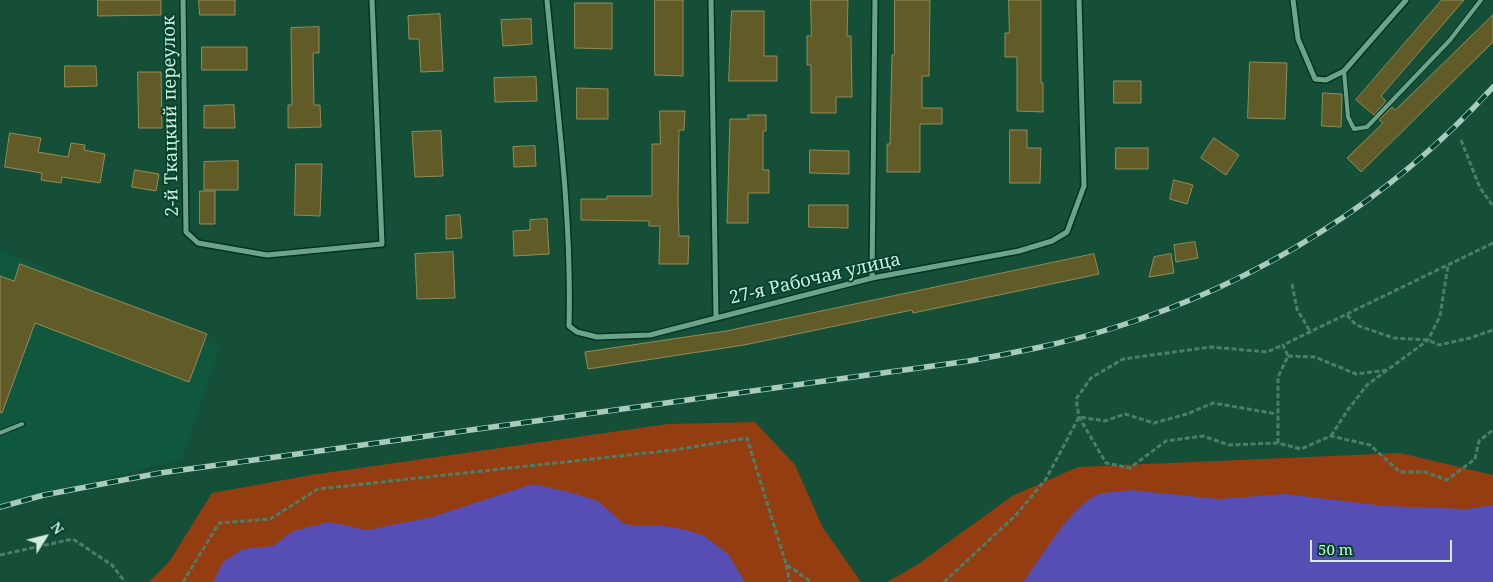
<!DOCTYPE html>
<meta charset="utf-8">
<style>
body{margin:0}
#map{position:relative;width:1493px;height:582px;overflow:hidden;background:#154f38;font-family:"Noto Serif",serif}
canvas{display:block}
.north{position:absolute;left:20px;top:512px;width:50px;height:50px;-webkit-text-stroke:4px #04442e;paint-order:stroke;rotate:54deg;font-size:14px;font-weight:700;line-height:20px;text-align:center;color:#cfecdd}
.north::after{content:'';display:block;margin:auto;width:18px;height:22px;background:#cfecdd;clip-path:polygon(50% 0,100% 100%,50% 72%,0 100%)}
.scale{position:absolute;left:1310px;top:540px;width:142px;height:22px;box-sizing:border-box;border:2px solid #cfecdd;border-top:0;padding-left:6px;font-size:15px;line-height:18px;white-space:nowrap;color:#cfecdd;-webkit-text-stroke:4px #04442e;paint-order:stroke}
</style>
<div id="map">
<canvas width="1493" height="582"></canvas>
<div class="north">N</div>
<div class="scale">50 m</div>
</div>
<script>
const ctx = document.querySelector('canvas').getContext('2d');
ctx.lineJoin = 'round';
function paint(path, color) {
  ctx.fillStyle = color;
  ctx.fill(path, 'evenodd');
}
function strokePath(path, color, width, dash) {
  ctx.strokeStyle = color;
  ctx.lineWidth = width;
  ctx.lineCap = dash ? 'butt' : 'round';
  ctx.setLineDash(dash || []);
  ctx.stroke(path);
}
function write(font, color, halo, rows, align = 'center') {
  ctx.font = font + ' "Noto Serif",serif';
  ctx.lineWidth = 4;
  ctx.setLineDash([]);
  ctx.textBaseline = 'middle';
  ctx.strokeStyle = halo;
  ctx.fillStyle = color;
  for (const [text, x, y, turn = 0] of rows) {
    ctx.save();
    ctx.translate(x, y);
    ctx.rotate((+turn || 0) * Math.PI / 180);
    ctx.textAlign = isNaN(turn) ? turn : align;
    if (halo) ctx.strokeText(text, 0, 0);
    ctx.fillText(text, 0, 0);
    ctx.restore();
  }
}
paint(new Path2D(`
 M 0,250 L 220,346 L 182,459 L 0,506 Z`), '#10583d');
paint(new Path2D(`
 M 755,422 L 795,465 L 823,528 L 861,582 L 149,582 L 169,562 L 212,493 L 311,475 L 668,424 Z
 M 1400,453 L 1493,475 L 1493,582 L 887,582 L 917,565 L 1012,496 L 1078,467 Z`), '#943d11');
paint(new Path2D(`
 M 533,484 L 569,492 L 598,501 L 624,524 L 641,526 L 658,525 L 682,529 L 703,535 L 728,554 L 745,582 L 213,582 L 223,562 L 243,549 L 273,546 L 293,531 L 329,522 L 367,530 L 432,517 Z
 M 1130,490 L 1219,499 L 1285,494 L 1385,506 L 1467,509 L 1493,505 L 1493,582 L 1023,582 C 1043,556 1066,512 1095,496 C 1104,491 1120,492 1130,490 Z`), '#574eb5');
const building = new Path2D(`
 M 98,0 L 161,0 L 161,15 L 98,16 Z
 M 199,0 L 235,0 L 235,15 L 200,15 Z
 M 655,0 L 683,0 L 683,76 L 655,75 Z
 M 811,0 L 848,0 L 847,36 L 851,36 L 852,97 L 836,97 L 836,113 L 811,113 L 811,65 L 807,65 L 807,36 L 811,36 Z
 M 895,0 L 930,0 L 929,76 L 922,76 L 922,108 L 942,108 L 942,124 L 920,124 L 920,172 L 887,172 L 887,144 L 890,144 L 892,55 L 894,55 Z
 M 1009,0 L 1041,0 L 1041,83 L 1043,83 L 1043,112 L 1017,111 L 1017,57 L 1005,57 L 1005,33 L 1009,33 Z
 M 1442,0 L 1464,0 L 1381,96 L 1386,101 L 1374,115 L 1356,100 Z
 M 575,3 L 612,3 L 612,49 L 575,48 Z
 M 732,11 L 764,11 L 764,56 L 777,56 L 777,81 L 729,81 Z
 M 440,14 L 443,71 L 421,72 L 419,39 L 409,39 L 408,16 Z
 M 1493,15 L 1493,42 L 1361,172 L 1347,158 L 1383,123 L 1379,120 L 1392,107 L 1395,110 Z
 M 531,19 L 532,44 L 503,46 L 501,20 Z
 M 319,27 L 319,53 L 313,53 L 314,105 L 320,105 L 321,127 L 288,128 L 288,105 L 292,105 L 291,28 Z
 M 202,47 L 247,47 L 247,70 L 202,70 Z
 M 1250,62 L 1287,63 L 1285,119 L 1248,118 Z
 M 65,66 L 96,66 L 97,86 L 65,87 Z
 M 138,72 L 161,72 L 162,128 L 139,128 Z
 M 536,77 L 537,101 L 495,102 L 494,78 Z
 M 1114,81 L 1141,81 L 1141,103 L 1114,103 Z
 M 577,88 L 608,89 L 608,119 L 577,119 Z
 M 1323,93 L 1342,94 L 1341,127 L 1322,126 Z
 M 234,105 L 235,128 L 204,128 L 204,106 Z
 M 660,111 L 685,111 L 684,130 L 679,130 L 678,201 L 679,236 L 689,236 L 688,264 L 659,264 L 660,226 L 649,226 L 649,221 L 581,220 L 581,199 L 607,199 L 607,196 L 652,196 L 652,144 L 660,144 Z
 M 748,115 L 766,115 L 766,131 L 763,131 L 763,170 L 769,170 L 769,193 L 748,193 L 748,223 L 727,223 L 730,119 L 748,119 Z
 M 1010,130 L 1027,130 L 1027,148 L 1041,148 L 1040,183 L 1010,183 Z
 M 441,131 L 443,176 L 415,177 L 412,132 Z
 M 10,133 L 41,138 L 38,152 L 68,157 L 71,143 L 85,145 L 84,150 L 105,154 L 100,183 L 62,177 L 61,183 L 41,180 L 42,173 L 5,167 Z
 M 1214,138 L 1239,155 L 1226,175 L 1201,158 Z
 M 535,146 L 536,166 L 514,167 L 513,147 Z
 M 1116,148 L 1148,148 L 1148,169 L 1116,169 Z
 M 810,150 L 849,151 L 849,174 L 810,173 Z
 M 238,161 L 238,190 L 204,190 L 204,162 Z
 M 296,164 L 322,164 L 320,216 L 295,215 Z
 M 135,170 L 159,174 L 156,191 L 132,187 Z
 M 1174,180 L 1193,185 L 1187,204 L 1170,199 Z
 M 200,191 L 215,191 L 215,224 L 200,224 Z
 M 809,205 L 848,205 L 848,228 L 809,227 Z
 M 460,215 L 462,238 L 446,239 L 446,216 Z
 M 547,219 L 549,254 L 514,256 L 513,231 L 530,230 L 530,220 Z
 M 1195,242 L 1198,258 L 1176,262 L 1174,245 Z
 M 453,252 L 455,298 L 417,299 L 415,254 Z
 M 1094,254 L 1099,274 L 913,313 L 912,310 L 744,345 L 588,369 L 585,352 L 726,331 Z
 M 1171,254 L 1174,273 L 1149,277 L 1154,257 Z
 M 20,264 L 207,334 L 189,382 L 35,323 L 2,413 L 0,412 L 0,276 L 14,281 Z`);
paint(building, '#615b28');
strokePath(building, '#918c58', 1);
const service = new Path2D(`
 M 1344,71 L 1348,117 L 1354,129 L 1367,127 L 1450,40 L 1481,0
 M 0,433 L 22,424`);
const minor = new Path2D(`
 M 183,0 L 186,232 L 198,243 L 267,255 L 382,244 L 372,0
 M 547,0 C 557,108 572,217 569,326 L 577,332 L 597,337 L 650,335 L 872,278 L 1019,251 L 1052,241 L 1067,232 L 1084,186 L 1079,0
 M 711,0 L 716,317
 M 1293,0 L 1298,39 L 1315,79 L 1326,80 L 1344,71 L 1406,0
 M 872,278 L 875,0`);
strokePath(service, '#053222', 6);
strokePath(minor, '#053222', 8);
strokePath(new Path2D(`
 M 1461,140 L 1480,188 L 1493,206
 M 1493,243 L 1283,345 L 1288,356 L 1278,377 L 1278,443 L 1301,449 L 1331,436 L 1370,445 L 1400,472 L 1425,472 L 1447,480 L 1475,459 L 1479,441 L 1493,430
 M 1292,284 L 1297,309 L 1311,333
 M 1347,315 L 1356,325 L 1394,338 L 1428,340 L 1439,345 L 1470,338 L 1493,330
 M 1288,356 L 1315,357 L 1356,374 L 1387,370
 M 1331,436 L 1347,411 L 1367,385 L 1428,340 L 1440,316 L 1448,265
 M 1278,443 L 1229,445 L 1203,436 L 1166,441 L 1130,468 L 1106,463 L 1079,417 L 1076,399 L 1091,378 L 1123,359 L 1211,347 L 1267,352 L 1283,345
 M 0,555 L 73,539 L 112,565 L 125,582
 M 786,565 L 790,582
 M 183,582 L 219,523 L 270,519 L 318,489 L 674,450 L 747,438 L 786,564 L 811,582
 M 944,582 L 1016,515 L 1046,479 L 1079,417 L 1105,421 L 1125,414 L 1154,423 L 1187,414 L 1213,403 L 1277,414`), '#4d7e6a', 3, [5, 2.5]);
strokePath(service, '#6ca48a', 4);
strokePath(minor, '#6ca48a', 5);
const rail = new Path2D(`
 M 0,507 L 44,495 L 160,473 L 969,361 C 1018,352 1066,343 1113,328 C 1258,283 1391,200 1493,87`);
strokePath(rail, '#a8cbba', 5.5);
strokePath(rail, '#04442e', 4, [11]);
write('18px', '#cfecdd', '#04442e', [
 ["2-й Ткацкий переулок",171,116,-91],
 ["27-я Рабочая улица",815,279,-13]
]);
</script>
